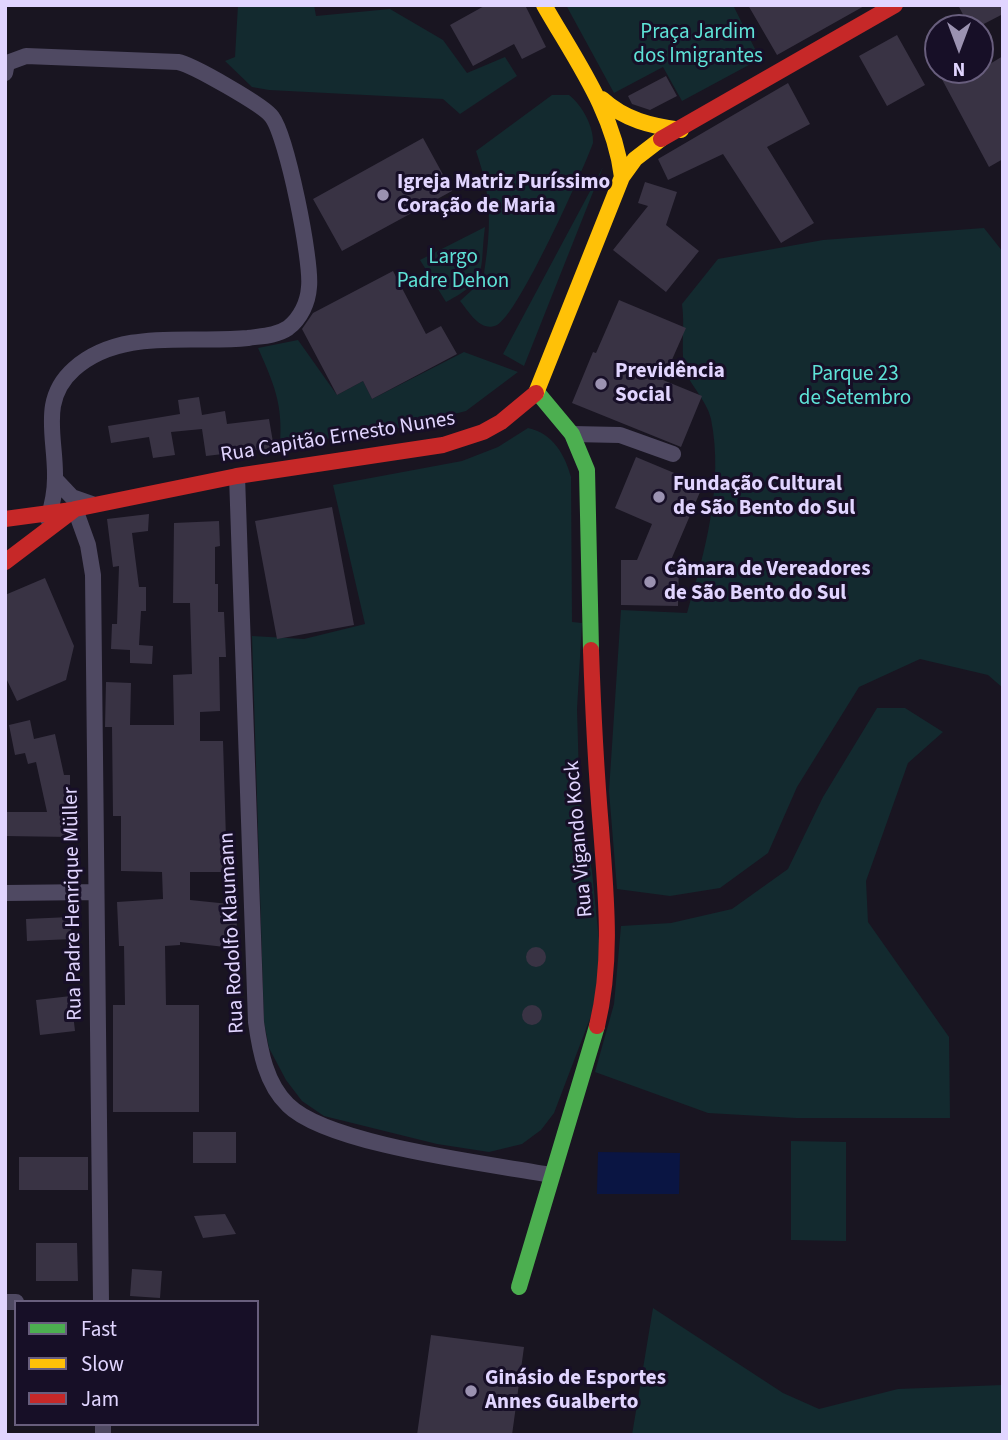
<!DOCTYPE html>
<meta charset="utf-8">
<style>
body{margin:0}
#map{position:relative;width:1008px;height:1440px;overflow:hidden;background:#191521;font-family:"Source Sans 3",sans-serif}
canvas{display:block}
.frame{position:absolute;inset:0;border:7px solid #e1d5ff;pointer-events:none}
.legend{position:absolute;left:14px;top:1300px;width:245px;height:126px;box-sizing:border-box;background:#170f27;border:2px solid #685e7d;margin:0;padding:9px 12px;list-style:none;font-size:21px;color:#e1d5ff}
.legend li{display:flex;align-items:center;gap:14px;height:35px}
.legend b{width:35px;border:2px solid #685e7d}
.north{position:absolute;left:924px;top:14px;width:70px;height:70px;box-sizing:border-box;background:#170f27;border:2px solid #685e7d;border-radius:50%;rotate:180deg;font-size:19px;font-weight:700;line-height:28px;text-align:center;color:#e1d5ff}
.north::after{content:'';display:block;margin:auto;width:24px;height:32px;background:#9b92b1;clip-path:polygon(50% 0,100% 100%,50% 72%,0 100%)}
</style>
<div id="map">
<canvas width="1008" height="1440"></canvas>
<div class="frame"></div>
<ul class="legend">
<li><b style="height:9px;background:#4caf50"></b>Fast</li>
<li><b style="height:9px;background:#ffc107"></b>Slow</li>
<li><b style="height:9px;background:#c62828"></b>Jam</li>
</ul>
<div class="north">N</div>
</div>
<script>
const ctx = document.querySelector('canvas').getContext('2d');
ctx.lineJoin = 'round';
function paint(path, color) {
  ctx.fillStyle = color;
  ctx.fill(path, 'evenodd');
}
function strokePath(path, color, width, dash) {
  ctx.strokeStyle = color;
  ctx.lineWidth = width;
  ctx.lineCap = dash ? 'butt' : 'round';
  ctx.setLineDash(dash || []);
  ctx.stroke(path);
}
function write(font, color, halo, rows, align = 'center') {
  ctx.font = font + ' "Source Sans 3",sans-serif';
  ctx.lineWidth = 6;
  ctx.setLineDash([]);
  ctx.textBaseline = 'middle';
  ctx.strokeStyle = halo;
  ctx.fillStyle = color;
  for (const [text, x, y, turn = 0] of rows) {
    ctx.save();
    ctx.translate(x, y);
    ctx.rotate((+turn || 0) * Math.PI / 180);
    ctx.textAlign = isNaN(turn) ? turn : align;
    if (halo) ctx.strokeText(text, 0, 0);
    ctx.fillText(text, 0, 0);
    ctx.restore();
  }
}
paint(new Path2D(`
 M 238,5 L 314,5 L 316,16 L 390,9 L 443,40 L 467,73 L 505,57 L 517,76 L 460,114 L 443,99 L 269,90 L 252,87 L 225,61 L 235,57 Z
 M 566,5 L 733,5 L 760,59 L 682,101 L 663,67 L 614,93 Z
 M 552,95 L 569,95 C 582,105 594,127 593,143 C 583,171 518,315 497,325 C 481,333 469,312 460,301 L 483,280 C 491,230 493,200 476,151 Z
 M 603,167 L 524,366 L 503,354 Z
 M 485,227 C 479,271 490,279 446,302 L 420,260 Z
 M 984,228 L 1003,252 L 1003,688 L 988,675 L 920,659 L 859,687 L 797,787 L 768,853 L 720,888 L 670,896 L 617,889 L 609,791 L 621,610 L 687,613 C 705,552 724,484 711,419 C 707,400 686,380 684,367 C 681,346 685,325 682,304 L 718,259 L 823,240 Z
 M 298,340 L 337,395 L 363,381 L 372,399 L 464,352 L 518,372 L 466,411 L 379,433 L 280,444 C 283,404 274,384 258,348 Z
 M 528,428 C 553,433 565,455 571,477 L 572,622 L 582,623 L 577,709 L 580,811 L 592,871 L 602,970 L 594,1008 L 554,1113 L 541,1130 L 522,1144 L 489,1152 L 437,1144 L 324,1116 L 302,1101 L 286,1080 L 269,1048 L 264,1022 L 252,636 L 304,639 L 365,624 L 333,485 L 462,461 L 498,447 Z
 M 877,708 L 905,708 L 943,732 L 908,763 L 866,881 L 868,922 L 949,1037 L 950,1118 L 796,1118 L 708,1113 L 595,1072 L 614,1004 L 621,926 L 671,923 L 732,909 L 788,869 L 823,797 Z
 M 791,1141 L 846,1142 L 846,1241 L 791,1240 Z
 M 653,1308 L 783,1393 L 819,1409 L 898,1389 L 1003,1385 L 1003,1435 L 632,1435 Z`), '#132a2f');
paint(new Path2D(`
 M 598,1152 L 680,1153 L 679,1194 L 597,1194 Z`), '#0a1543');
paint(new Path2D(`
 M 486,5 L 525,5 L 546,47 L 522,59 L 514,44 L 473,66 L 450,25 Z
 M 748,5 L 866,5 L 777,55 Z
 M 958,5 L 1003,5 L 1003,14 L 976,28 L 970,28 Z
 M 897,35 L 925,85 L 887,106 L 859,56 Z
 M 1003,56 L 1003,159 L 989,167 L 937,70 L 980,70 Z
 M 666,76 L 677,96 L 650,110 L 632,104 L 628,96 Z
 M 788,83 L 810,124 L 767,147 L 814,223 L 781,243 L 723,154 L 668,180 L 658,159 Z
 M 423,138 L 452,191 L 342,251 L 313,199 Z
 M 645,182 L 677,192 L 666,225 L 699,251 L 666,292 L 613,250 L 648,206 L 638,203 Z
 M 393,271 L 426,334 L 441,326 L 457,354 L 372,399 L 363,381 L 337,395 L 302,329 L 313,313 Z
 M 619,300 L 686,328 L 663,380 L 702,396 L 681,447 L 572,403 L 593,352 L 596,353 Z
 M 199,397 L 202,415 L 225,411 L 227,424 L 269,419 L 274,448 L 206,456 L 202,429 L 171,432 L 175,455 L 153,458 L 149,437 L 111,443 L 108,426 L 180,414 L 178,400 Z
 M 636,457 L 703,485 L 671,560 L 679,560 L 678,606 L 621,605 L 621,560 L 637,560 L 652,524 L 615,508 Z
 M 332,507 L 354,625 L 277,639 L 255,521 Z
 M 149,514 L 148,531 L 132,533 L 139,587 L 146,587 L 146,611 L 141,611 L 139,645 L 153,646 L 152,664 L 130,663 L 130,650 L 111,649 L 112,624 L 117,624 L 119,566 L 113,567 L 107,519 Z
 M 219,521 L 220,546 L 215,547 L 215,584 L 218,584 L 218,612 L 224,612 L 226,657 L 219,657 L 220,711 L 200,712 L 200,741 L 223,741 L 227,872 L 190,872 L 190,900 L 239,905 L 234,948 L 180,942 L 180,945 L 165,946 L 166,1005 L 199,1005 L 199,1112 L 113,1112 L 113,1005 L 125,1005 L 124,946 L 119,946 L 117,902 L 163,899 L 162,872 L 121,871 L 121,816 L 113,816 L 112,727 L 105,727 L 106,682 L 131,683 L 130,725 L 174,725 L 173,675 L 192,674 L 190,603 L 173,603 L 174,523 Z
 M 45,578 L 74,646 L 66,680 L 17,701 L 5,676 L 5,595 Z
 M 30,720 L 34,739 L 55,734 L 64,775 L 70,775 L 70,837 L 5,836 L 5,812 L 47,812 L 36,762 L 28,764 L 25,753 L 15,755 L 9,725 Z
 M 70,917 L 72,939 L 27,941 L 26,919 Z
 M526 957a10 10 0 1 1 20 0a10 10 0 1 1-20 0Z
 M 71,996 L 75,1031 L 40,1035 L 36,1000 Z
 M522 1015a10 10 0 1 1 20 0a10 10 0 1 1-20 0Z
 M 193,1132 L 236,1132 L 236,1163 L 193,1163 Z
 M 19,1157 L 88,1157 L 88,1190 L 19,1190 Z
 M 225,1214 L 236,1234 L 203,1238 L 194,1216 Z
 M 36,1243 L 77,1243 L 78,1281 L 36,1281 Z
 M 132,1269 L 162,1271 L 160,1298 L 130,1296 Z
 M 431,1335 L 524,1347 L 512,1435 L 417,1435 Z`), '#393344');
strokePath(new Path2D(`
 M 5,73 L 7,63 L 26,56 L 178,62 C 191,64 265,106 272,117 C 287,137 312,261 309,287 C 308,302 301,318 288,328 C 276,336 261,336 248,338 C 191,344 121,327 74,369 C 39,400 56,438 55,478 C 55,492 52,506 48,519
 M 572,434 L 620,435 L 673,454
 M 237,476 L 256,1022 C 260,1051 266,1084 288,1105 C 328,1145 491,1164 551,1175
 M 55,479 L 72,497 L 92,504
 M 75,509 L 88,545 L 93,575 L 101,1302
 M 5,893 L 94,892
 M 5,1302 L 16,1302
 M 103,1424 L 103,1435`), '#4f4962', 16);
strokePath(new Path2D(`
 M 537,392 L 572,434 L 587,470 L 591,650
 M 519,1287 L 597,1026`), '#4caf50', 16);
strokePath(new Path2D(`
 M 544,5 C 576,61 614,112 622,177
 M 602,99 C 625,120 651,126 681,130
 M 536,393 L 622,177 L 635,159 L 661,139`), '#ffc107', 16);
strokePath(new Path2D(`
 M 661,139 L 895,5
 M 5,519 L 72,510
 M 5,562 L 75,509 L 237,476 L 443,445 L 483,432 L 501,422 L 536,393
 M 591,650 C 593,710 596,769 601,828 C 606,896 613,960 597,1026`), '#c62828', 16);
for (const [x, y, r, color] of [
 [383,195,7,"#9b92b1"],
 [601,384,7,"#9b92b1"],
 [659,497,7,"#9b92b1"],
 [650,582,7,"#9b92b1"],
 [471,1391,7,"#9b92b1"]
]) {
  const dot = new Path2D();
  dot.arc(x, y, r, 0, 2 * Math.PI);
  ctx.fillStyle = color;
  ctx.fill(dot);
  strokePath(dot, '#170f27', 2.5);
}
write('21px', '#5ee2d7', '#170f27', [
 ["Praça Jardim",698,33],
 ["dos Imigrantes",698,57],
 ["Largo",453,258],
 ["Padre Dehon",453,282],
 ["Parque 23",855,375],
 ["de Setembro",855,399]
]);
write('bold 21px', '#e1d5ff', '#170f27', [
 ["Igreja Matriz Puríssimo",397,183],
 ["Coração de Maria",397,207],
 ["Previdência",615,372],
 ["Social",615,396],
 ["Fundação Cultural",673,485],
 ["de São Bento do Sul",673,509],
 ["Câmara de Vereadores",664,570],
 ["de São Bento do Sul",664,594],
 ["Ginásio de Esportes",485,1379],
 ["Annes Gualberto",485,1403]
], 'left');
write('21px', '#e1d5ff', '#170f27', [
 ["Rua Capitão Ernesto Nunes",338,438,-9],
 ["Rua Vigando Kock",580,839,-95],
 ["Rua Padre Henrique Müller",74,904,-91],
 ["Rua Rodolfo Klaumann",233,933,-93]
]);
</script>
